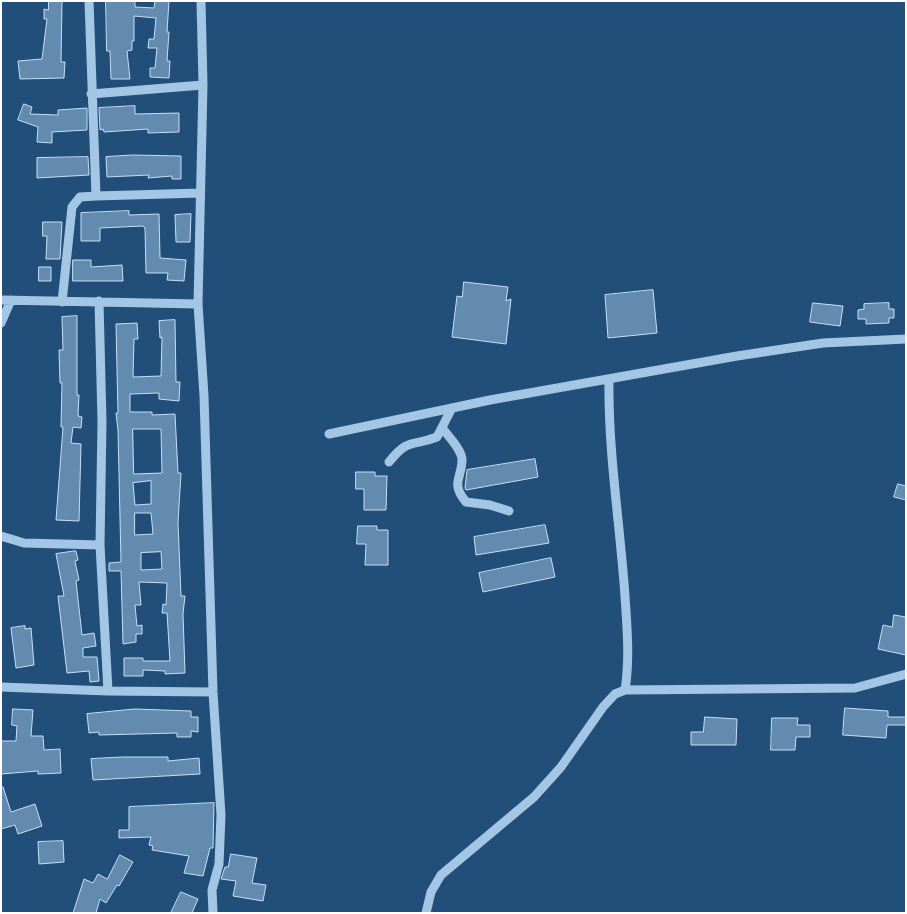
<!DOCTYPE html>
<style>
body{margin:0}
#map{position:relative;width:907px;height:914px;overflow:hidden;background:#224f7a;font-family:Manrope,sans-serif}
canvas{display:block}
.frame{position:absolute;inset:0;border:2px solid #fff;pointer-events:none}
</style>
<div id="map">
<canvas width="907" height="914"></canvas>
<div class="frame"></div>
</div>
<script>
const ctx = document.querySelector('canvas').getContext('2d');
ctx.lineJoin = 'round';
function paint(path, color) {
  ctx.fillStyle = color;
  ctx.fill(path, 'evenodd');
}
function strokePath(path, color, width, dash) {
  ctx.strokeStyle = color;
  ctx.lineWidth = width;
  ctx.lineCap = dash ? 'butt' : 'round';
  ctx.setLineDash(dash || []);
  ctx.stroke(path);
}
const building = new Path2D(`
 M 49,1 L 62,1 L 61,62 L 65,62 L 64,78 L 20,79 L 18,61 L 42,59 L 47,19 L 44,19 L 44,9 L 48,10 Z
 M 106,1 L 135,1 L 135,7 L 154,8 L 155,1 L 169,1 L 167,32 L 169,32 L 167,61 L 170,61 L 169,78 L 150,77 L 150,68 L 155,68 L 157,48 L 148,48 L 149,39 L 154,39 L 156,18 L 134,16 L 134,41 L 132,41 L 132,50 L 127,51 L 130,79 L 111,79 L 110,51 L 107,51 Z
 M 24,104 L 32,107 L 30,114 L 58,115 L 58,110 L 87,108 L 87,130 L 52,132 L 52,143 L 37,142 L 38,127 L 18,120 Z
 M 135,106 L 135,114 L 179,113 L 179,132 L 148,133 L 148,129 L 104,132 L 103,129 L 100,130 L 99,108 Z
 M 133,155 L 181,156 L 181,179 L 172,179 L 172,176 L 148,178 L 149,175 L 107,177 L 106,157 Z
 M 88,157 L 89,175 L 37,178 L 37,158 Z
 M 129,211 L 129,215 L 159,214 L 160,258 L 186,260 L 184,281 L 167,280 L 168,273 L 146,273 L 145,228 L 143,226 L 100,228 L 100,241 L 81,241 L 81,213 Z
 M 191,214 L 190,242 L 176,242 L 175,215 Z
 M 43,222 L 62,222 L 60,259 L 46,259 L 47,236 L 43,236 Z
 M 73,260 L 91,260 L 91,267 L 122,265 L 123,281 L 73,281 Z
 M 39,267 L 51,267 L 51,281 L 39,281 Z
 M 464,282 L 508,287 L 506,301 L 511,299 L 506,344 L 452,337 L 457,296 L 462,297 Z
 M 653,290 L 657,333 L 608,338 L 605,295 Z
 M 813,303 L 843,306 L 840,326 L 810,322 Z
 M 889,303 L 889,309 L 894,309 L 894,318 L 889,318 L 889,323 L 866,324 L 866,319 L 858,319 L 858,310 L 864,309 L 864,304 Z
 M 77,316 L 77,395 L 79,395 L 78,416 L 82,417 L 81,428 L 73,427 L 71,443 L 81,444 L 79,521 L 56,520 L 63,427 L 61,427 L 62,383 L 60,383 L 59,350 L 63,350 L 62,317 Z
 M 175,320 L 176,382 L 180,382 L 179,401 L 159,399 L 159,393 L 130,394 L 130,412 L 152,412 L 152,415 L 175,414 L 178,473 L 181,473 L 178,522 L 181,596 L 185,596 L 183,614 L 185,673 L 165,674 L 165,671 L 143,670 L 143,676 L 124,676 L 124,658 L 143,658 L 143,661 L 170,661 L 167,613 L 162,613 L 163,604 L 166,605 L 167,583 L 139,582 L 141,605 L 135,605 L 137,626 L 142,625 L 142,634 L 136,634 L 136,642 L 123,644 L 121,571 L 109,571 L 109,563 L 121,562 L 118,430 L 116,413 L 118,413 L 116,324 L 137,323 L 138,339 L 134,339 L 133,377 L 161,376 L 162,337 L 160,338 L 159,321 ZM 133,429 L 161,429 L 162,473 L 134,474 ZM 151,481 L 151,504 L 135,505 L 133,483 ZM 135,513 L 151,513 L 153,534 L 135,535 ZM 161,552 L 162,569 L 141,570 L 141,553 Z
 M 535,459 L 538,477 L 466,490 L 465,488 L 467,470 Z
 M 356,472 L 375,472 L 375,476 L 387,476 L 386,510 L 364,510 L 364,489 L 356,489 Z
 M 898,484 L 906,486 L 906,500 L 894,497 Z
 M 545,525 L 549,543 L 476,555 L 474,537 Z
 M 358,526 L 377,526 L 377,530 L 388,530 L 388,565 L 365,565 L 366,544 L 357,544 Z
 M 74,551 L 76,551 L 78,560 L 75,561 L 79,580 L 76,581 L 82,635 L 94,633 L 96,646 L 83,648 L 83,657 L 97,657 L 99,681 L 90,682 L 89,671 L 67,673 L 58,596 L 64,596 L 56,554 Z
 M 551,558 L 555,577 L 483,592 L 479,573 Z
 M 894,615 L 906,617 L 906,655 L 878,649 L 883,625 L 892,627 Z
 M 25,626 L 25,629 L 31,628 L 34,665 L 16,668 L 11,628 Z
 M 845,708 L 888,711 L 888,717 L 906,717 L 906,725 L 887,725 L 886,738 L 843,735 Z
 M 13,709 L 33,710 L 31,736 L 43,736 L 44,750 L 60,749 L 61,773 L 38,774 L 38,771 L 1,774 L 1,741 L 16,741 L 17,726 L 12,725 Z
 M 135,709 L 191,711 L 191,717 L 198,717 L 198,732 L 191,731 L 191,737 L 177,737 L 177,733 L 99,735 L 99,732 L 89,733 L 87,714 Z
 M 705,717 L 737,719 L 736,745 L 691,745 L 691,732 L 703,732 Z
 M 772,718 L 798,718 L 797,725 L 810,725 L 810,737 L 796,737 L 795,750 L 771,750 Z
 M 123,757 L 168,757 L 168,761 L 199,758 L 200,774 L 93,780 L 91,759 Z
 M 1,787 L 3,787 L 11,812 L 35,804 L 42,826 L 18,834 L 15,825 L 1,829 Z
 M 214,803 L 213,848 L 210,848 L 203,876 L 184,873 L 189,856 L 152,850 L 153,846 L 149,845 L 151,837 L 119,838 L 119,830 L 129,830 L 129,807 Z
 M 63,841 L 64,862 L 39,864 L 38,842 Z
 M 231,854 L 257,858 L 252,883 L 266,885 L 263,901 L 233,896 L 236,881 L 221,879 L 225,867 L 228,867 Z
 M 120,855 L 133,862 L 119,886 L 117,885 L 106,903 L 100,899 L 96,913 L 73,913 L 84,879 L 93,883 L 98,874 L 107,879 Z
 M 181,892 L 198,899 L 192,913 L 171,913 Z`);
paint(building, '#638bb0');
strokePath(building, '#c7dff4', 1);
strokePath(new Path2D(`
 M 201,1 L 203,85 L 198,304 L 204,396 L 213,692 L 221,815 L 219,864 L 212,890 L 213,913
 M 91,94 L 203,85
 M 96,196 L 200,193
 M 1,300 L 198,304
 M 99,301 L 102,422 L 100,545 L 108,691 L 213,692
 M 62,302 L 72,207 L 80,197 L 96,196 L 89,1
 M 1,323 L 11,300
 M 609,380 C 608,452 620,524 625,596 C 627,628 630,658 625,690
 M 443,429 C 449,437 462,450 462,460 C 462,478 450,483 466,502 L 490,505 L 509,511
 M 329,434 L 490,400 L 737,356 L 823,343 L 906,339
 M 389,462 C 409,437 412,447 437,437 L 452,408
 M 1,536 L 24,543 L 100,545
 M 1,687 L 108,691
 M 426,913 L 431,892 L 441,875 L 534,797 L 561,767 L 603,707 L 615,694 L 625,690 L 855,688 L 906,674`), '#a4c6e5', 9);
</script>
